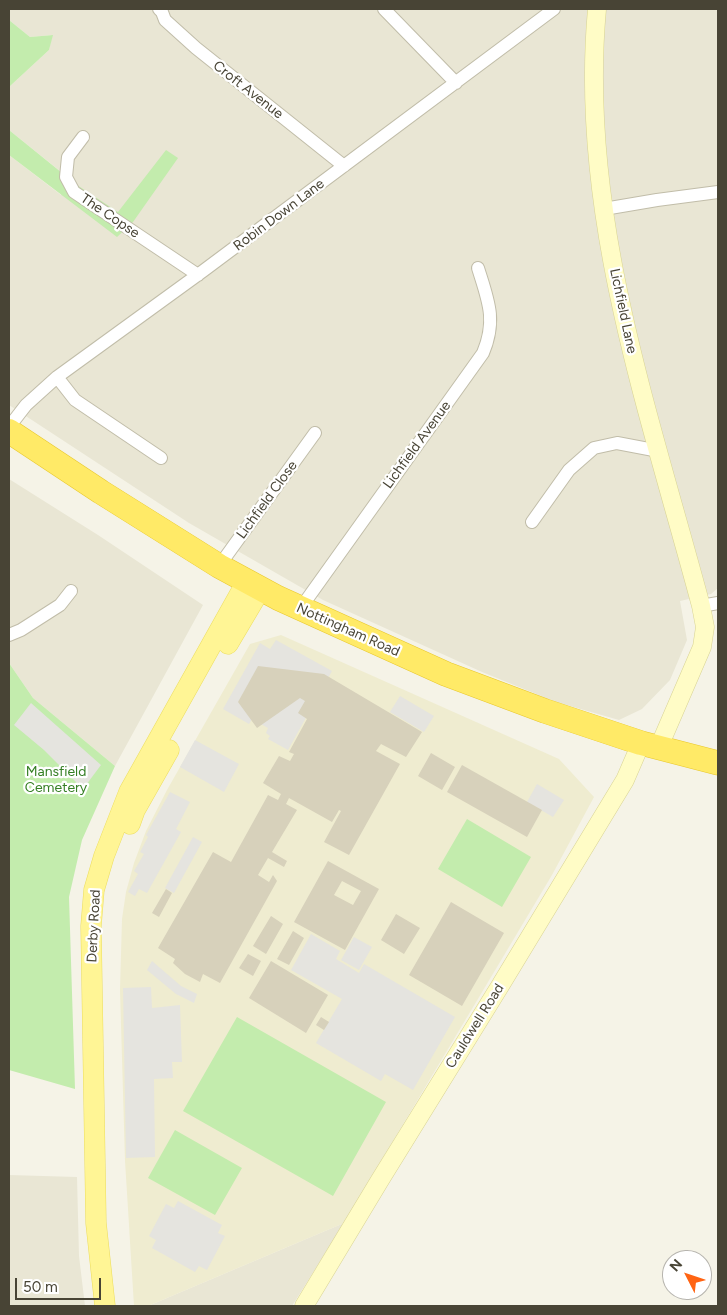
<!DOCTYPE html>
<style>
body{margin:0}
#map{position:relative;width:727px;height:1315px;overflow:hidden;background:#f5f3e7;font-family:Figtree,sans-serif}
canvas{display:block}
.frame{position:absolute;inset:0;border:10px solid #484435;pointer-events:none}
.north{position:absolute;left:662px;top:1250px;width:50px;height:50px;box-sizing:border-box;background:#fff;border:1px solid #b6b4ae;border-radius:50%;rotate:311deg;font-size:14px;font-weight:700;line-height:20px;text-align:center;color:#484435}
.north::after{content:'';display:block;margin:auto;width:18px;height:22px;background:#ff6413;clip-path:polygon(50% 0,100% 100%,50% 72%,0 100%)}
.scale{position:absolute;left:15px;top:1278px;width:86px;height:22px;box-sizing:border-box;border:2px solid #484435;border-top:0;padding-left:6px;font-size:15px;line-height:18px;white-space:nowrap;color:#484435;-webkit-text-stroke:4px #fff;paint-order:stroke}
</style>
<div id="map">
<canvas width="727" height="1315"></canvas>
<div class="frame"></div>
<div class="north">N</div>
<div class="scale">50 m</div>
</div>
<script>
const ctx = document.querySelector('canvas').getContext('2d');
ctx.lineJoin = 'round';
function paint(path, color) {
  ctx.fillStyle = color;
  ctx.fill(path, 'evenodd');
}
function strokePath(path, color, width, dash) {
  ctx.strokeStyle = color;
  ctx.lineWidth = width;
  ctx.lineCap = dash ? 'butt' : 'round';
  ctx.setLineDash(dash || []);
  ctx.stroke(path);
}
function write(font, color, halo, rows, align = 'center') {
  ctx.font = font + ' Figtree,sans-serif';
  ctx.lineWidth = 4.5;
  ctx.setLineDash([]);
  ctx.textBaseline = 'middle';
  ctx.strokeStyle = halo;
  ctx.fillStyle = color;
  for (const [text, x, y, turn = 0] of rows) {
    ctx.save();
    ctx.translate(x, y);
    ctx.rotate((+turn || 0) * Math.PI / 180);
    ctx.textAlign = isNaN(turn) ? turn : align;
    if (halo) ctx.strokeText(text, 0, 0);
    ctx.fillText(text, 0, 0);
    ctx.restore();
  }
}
paint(new Path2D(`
 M 9,9 L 718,9 L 718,588 L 711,594 L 680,601 L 687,640 L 670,680 L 642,709 L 619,720 L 556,702 L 482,672 L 323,600 L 189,523 L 9,405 L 9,155 L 61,195 L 60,171 L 9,130 L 9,87 L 49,50 L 52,35 L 30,37 L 9,20 Z
 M 9,479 L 98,535 L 203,605 L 115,766 L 33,698 L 9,663 Z
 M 9,1175 L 77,1177 L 79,1256 L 85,1306 L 9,1306 Z
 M 344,1223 L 292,1306 L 148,1306 Z`), '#e9e6d4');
paint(new Path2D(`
 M 281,635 L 559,759 L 594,797 L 552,875 L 344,1223 L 148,1306 L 134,1306 L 125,1161 L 120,990 L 122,919 L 126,892 L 134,863 L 146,831 L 167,790 L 250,644 Z`), '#efecd0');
paint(new Path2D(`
 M 9,20 L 30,37 L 53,35 L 49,50 L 9,87 Z
 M 9,130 L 77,185 L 118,212 L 166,150 L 178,158 L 133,222 L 117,237 L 9,155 Z
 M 9,663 L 33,698 L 115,766 L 82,840 L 69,897 L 75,1089 L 9,1070 Z
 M 467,819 L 531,857 L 502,907 L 438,869 Z
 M 237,1017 L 386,1102 L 333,1196 L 183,1111 Z
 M 175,1130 L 242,1168 L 215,1215 L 148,1178 Z`), '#c3ecad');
paint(new Path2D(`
 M 276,640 L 332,671 L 288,750 L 268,739 L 270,736 L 266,733 L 268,728 L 252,719 L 249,724 L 223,709 L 260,643 L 270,649 Z
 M 400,696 L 434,716 L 424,732 L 390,712 Z
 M 31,703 L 101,765 L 83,789 L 44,750 L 14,725 Z
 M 195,740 L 239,764 L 224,792 L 180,767 Z
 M 537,784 L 564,800 L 553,817 L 527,802 Z
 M 170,792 L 190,802 L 176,829 L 181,832 L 147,893 L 139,889 L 135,896 L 128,892 L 138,874 L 134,871 L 144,854 L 140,852 L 148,837 L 146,835 Z
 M 193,837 L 202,842 L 174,893 L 165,888 Z
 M 311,934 L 340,951 L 336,959 L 359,973 L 364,964 L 455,1017 L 413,1090 L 385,1074 L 381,1081 L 316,1043 L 342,999 L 291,970 Z
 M 354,937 L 372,947 L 359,970 L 341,960 Z
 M 152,961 L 181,986 L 197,994 L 194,1003 L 176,994 L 147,970 Z
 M 151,987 L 152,1008 L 180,1005 L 182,1062 L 172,1062 L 173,1078 L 154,1079 L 155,1157 L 126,1158 L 123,988 Z
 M 178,1201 L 222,1225 L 218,1233 L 225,1236 L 207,1270 L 199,1266 L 195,1272 L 152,1248 L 156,1240 L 149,1236 L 166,1204 L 174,1208 Z`), '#e5e4df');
paint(new Path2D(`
 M 258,666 L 324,674 L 422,732 L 406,757 L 381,744 L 376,751 L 400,764 L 349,855 L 324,842 L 341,811 L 339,810 L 332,822 L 289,798 L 286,804 L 297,810 L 272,852 L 287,861 L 284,867 L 268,858 L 258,875 L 269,882 L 273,875 L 277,881 L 220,983 L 203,974 L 200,982 L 185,974 L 173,963 L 175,959 L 158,948 L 213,852 L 231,862 L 268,795 L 278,800 L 281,794 L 263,783 L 279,756 L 290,761 L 294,754 L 289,752 L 307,719 L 298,713 L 305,701 L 300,698 L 257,728 L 238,702 Z
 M 431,753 L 455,767 L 442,790 L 418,776 Z
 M 462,765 L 542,810 L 527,837 L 447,792 Z
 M 328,861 L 379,889 L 345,950 L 294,922 ZM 342,881 L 361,891 L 353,905 L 334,895 Z
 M 166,889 L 172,893 L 159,917 L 152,913 Z
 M 451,902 L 504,933 L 462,1006 L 409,975 Z
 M 396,914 L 420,928 L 404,954 L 381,940 Z
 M 271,916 L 283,924 L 266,954 L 253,946 Z
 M 293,931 L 304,938 L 289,965 L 277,959 Z
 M 248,954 L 261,961 L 253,976 L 239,968 Z
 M 271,961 L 328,995 L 306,1033 L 249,998 Z
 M 321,1017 L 329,1022 L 324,1030 L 316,1025 Z`), '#d7d1bb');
const street = new Path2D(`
 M 159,9 L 162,12 L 165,20 L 196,48 L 344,166
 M 384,9 L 456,83
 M 83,137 L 68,157 L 66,177 L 74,192 L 198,275
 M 604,209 L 657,200 L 718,192
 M 57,377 L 75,400 L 161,458
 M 9,427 L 26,405 L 57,377 L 203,271 L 554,9
 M 532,522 L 569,470 L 594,448 L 617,443 L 659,451
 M 219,566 L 315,433
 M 701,606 L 718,603
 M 300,609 L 483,353 C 497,320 488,300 478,268
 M 9,635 L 21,630 L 60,605 L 71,591`);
const secondary = new Path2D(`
 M 597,9 C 578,213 649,411 701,606 L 705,627 L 702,647 L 658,749
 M 304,1306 L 380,1180 L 500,986 L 625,780 L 641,743`);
const primary = new Path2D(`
 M 228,644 L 260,590
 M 130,824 L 135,810 L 169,750
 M 105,1306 L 96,1223 L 91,926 L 94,890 L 104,856 L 129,792 L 246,583`);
const highway = new Path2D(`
 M 9,431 L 101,492 L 219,566 L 278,598 L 446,674 L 545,711 L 641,743 L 718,763`);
strokePath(street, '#c1bda9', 14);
strokePath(secondary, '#d8d393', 19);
strokePath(primary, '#ecdd5d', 21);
strokePath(highway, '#e8c72d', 25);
strokePath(street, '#fff', 12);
strokePath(secondary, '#fffcc6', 18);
strokePath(primary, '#fff595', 20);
strokePath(highway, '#ffea67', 24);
write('14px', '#484435', '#fff', [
 ["Croft Avenue",248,90,38],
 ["Robin Down Lane",279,215,-37],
 ["The Copse",110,216,34],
 ["Lichfield Lane",623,311,78],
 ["Lichfield Avenue",417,445,-54],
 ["Lichfield Close",267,500,-54],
 ["Nottingham Road",348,630,24],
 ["Derby Road",94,926,-87],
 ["Cauldwell Road",475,1026,-58]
]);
write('14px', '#357f24', '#fff', [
 ["Mansfield",56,772],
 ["Cemetery",56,788]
]);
</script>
